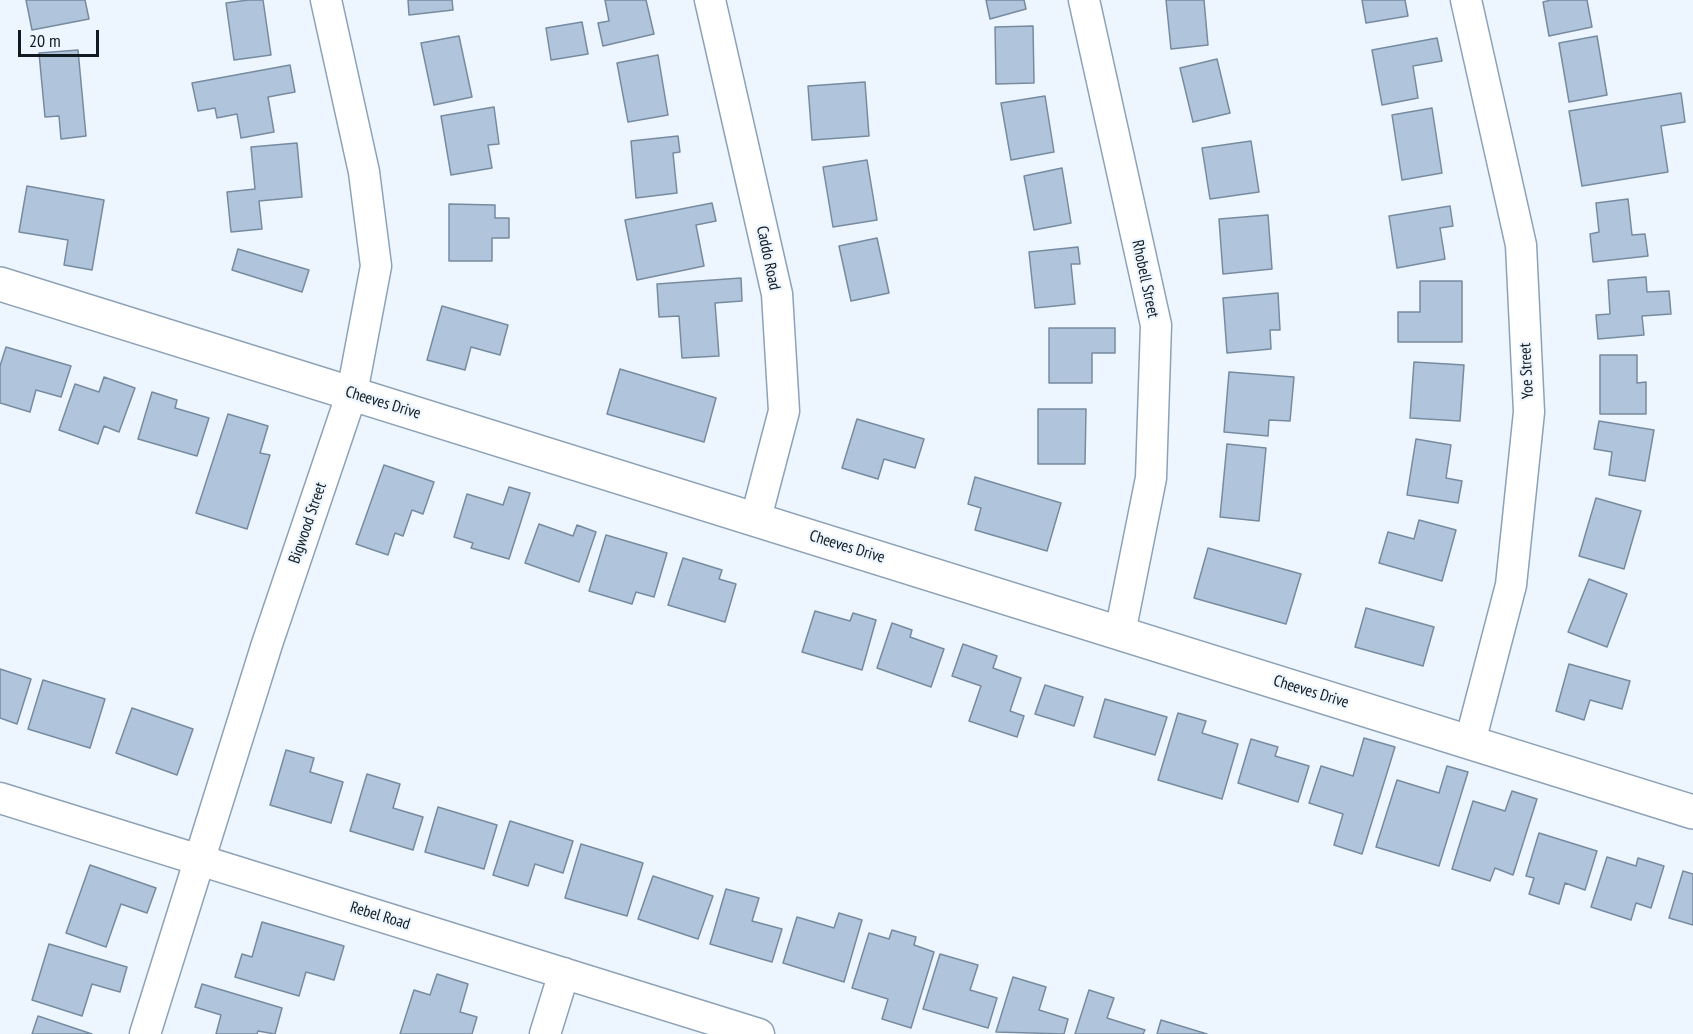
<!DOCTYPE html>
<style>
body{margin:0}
#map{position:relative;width:1693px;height:1034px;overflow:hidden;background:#edf6ff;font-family:"PT Sans Narrow",sans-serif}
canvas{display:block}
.scale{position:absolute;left:18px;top:30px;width:81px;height:27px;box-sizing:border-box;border:3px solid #121a21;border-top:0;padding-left:8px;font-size:18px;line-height:21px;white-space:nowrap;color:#121a21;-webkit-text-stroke:4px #edf6ff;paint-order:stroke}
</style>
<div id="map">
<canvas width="1693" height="1034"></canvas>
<div class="scale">20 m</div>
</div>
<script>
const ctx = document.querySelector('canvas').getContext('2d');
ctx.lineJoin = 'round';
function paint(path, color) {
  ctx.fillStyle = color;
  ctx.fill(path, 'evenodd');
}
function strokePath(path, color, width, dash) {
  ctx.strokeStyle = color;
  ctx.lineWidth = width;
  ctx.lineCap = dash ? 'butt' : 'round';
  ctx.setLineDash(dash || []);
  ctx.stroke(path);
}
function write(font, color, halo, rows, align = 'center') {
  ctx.font = font + ' "PT Sans Narrow",sans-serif';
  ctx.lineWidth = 4.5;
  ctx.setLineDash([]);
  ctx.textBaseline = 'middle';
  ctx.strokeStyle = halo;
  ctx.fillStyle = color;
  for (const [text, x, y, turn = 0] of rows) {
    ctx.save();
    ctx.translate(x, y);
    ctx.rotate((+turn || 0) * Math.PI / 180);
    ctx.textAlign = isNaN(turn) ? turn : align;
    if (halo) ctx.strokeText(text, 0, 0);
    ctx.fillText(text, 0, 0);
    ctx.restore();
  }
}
const building = new Path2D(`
 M 26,0 L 85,0 L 89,19 L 32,30 Z
 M 248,0 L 263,0 L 271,55 L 234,60 L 226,3 Z
 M 408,0 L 452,0 L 453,10 L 409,15 Z
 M 605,0 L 646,0 L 654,34 L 603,46 L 598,23 L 609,21 Z
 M 986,0 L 1024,0 L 1026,9 L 990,19 Z
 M 1166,0 L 1204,0 L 1208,45 L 1171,49 Z
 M 1362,0 L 1405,0 L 1408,16 L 1366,23 Z
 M 1551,0 L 1587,0 L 1592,27 L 1549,36 L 1543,2 Z
 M 582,22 L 588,54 L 551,60 L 546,28 Z
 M 1033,26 L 1034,83 L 996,84 L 995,27 Z
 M 459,36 L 472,97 L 434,105 L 421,43 Z
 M 1597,36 L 1607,95 L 1569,102 L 1559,43 Z
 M 1437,38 L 1442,61 L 1413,66 L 1418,98 L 1382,105 L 1372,50 Z
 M 78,50 L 86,136 L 61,139 L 59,116 L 45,117 L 39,53 Z
 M 658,55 L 668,115 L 628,122 L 617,63 Z
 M 1217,59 L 1230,113 L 1193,122 L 1180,68 Z
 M 290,65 L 295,92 L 268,97 L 274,132 L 241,138 L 237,114 L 217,118 L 215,108 L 198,111 L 192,83 Z
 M 865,82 L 869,136 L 812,140 L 808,86 Z
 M 1681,93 L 1685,122 L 1661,126 L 1668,172 L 1582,186 L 1569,111 Z
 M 1045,96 L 1054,152 L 1011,160 L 1001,103 Z
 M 494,107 L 499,144 L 488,145 L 492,168 L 451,175 L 441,116 Z
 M 1432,108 L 1442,173 L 1402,180 L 1392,115 Z
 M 678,136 L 680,152 L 673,153 L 677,193 L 636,198 L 631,141 Z
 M 1251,141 L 1259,192 L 1210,199 L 1202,148 Z
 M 297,143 L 302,197 L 259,201 L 262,229 L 231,232 L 227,192 L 255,189 L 251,147 Z
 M 867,160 L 877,220 L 833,227 L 823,167 Z
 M 1062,168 L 1071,223 L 1034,230 L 1024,176 Z
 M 27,186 L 104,200 L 92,270 L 64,265 L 68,240 L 19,232 Z
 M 1628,199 L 1632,235 L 1645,234 L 1648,256 L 1593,262 L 1590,234 L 1599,232 L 1596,203 Z
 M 712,203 L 716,221 L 696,225 L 704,266 L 637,280 L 625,220 Z
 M 449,204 L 495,205 L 495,218 L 509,218 L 509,238 L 492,238 L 492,261 L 449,261 Z
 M 1450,206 L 1453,226 L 1440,228 L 1445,259 L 1397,268 L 1389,216 Z
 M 1268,215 L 1272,269 L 1223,274 L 1219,219 Z
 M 877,238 L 889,293 L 851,301 L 839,246 Z
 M 1078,247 L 1080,264 L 1071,264 L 1075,304 L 1035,308 L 1029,252 Z
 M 238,249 L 309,270 L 302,292 L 232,270 Z
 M 1646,277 L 1647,292 L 1669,291 L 1671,314 L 1642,316 L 1644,335 L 1598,339 L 1596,315 L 1610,314 L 1608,280 Z
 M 741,278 L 742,301 L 715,303 L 719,356 L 682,358 L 679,316 L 659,317 L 657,284 Z
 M 1420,281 L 1462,281 L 1462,342 L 1398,342 L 1398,312 L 1420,312 Z
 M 1278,293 L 1280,330 L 1270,330 L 1271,349 L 1227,353 L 1223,298 Z
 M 442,306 L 508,325 L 500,355 L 471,347 L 465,370 L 427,360 Z
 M 1049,328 L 1115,328 L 1115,353 L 1092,353 L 1092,383 L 1049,383 Z
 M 6,347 L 71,366 L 61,397 L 36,390 L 30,412 L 0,403 L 0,366 Z
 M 1600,355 L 1637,355 L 1637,383 L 1646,382 L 1646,414 L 1600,414 Z
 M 1414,362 L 1464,365 L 1460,421 L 1410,418 Z
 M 620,369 L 716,398 L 704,442 L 607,414 Z
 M 1229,372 L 1294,377 L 1290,421 L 1269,420 L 1268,436 L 1224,432 Z
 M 104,377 L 135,388 L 119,432 L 104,426 L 98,444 L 59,430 L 75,384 L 99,392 Z
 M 152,392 L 177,400 L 175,408 L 209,418 L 197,456 L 138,439 Z
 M 1038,409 L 1086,409 L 1085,464 L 1038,464 Z
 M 228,414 L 268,426 L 260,453 L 270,455 L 247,529 L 196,513 Z
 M 857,419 L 924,439 L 915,468 L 884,459 L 878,479 L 842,468 Z
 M 1599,421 L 1654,430 L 1645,481 L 1609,475 L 1612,452 L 1594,449 Z
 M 1416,439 L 1451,445 L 1446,478 L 1462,481 L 1458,503 L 1407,495 Z
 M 1227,444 L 1266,448 L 1259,521 L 1220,517 Z
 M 384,465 L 434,482 L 423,514 L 412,510 L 403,536 L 395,533 L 388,555 L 356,544 Z
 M 975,477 L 1061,503 L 1047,551 L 975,530 L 981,508 L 968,504 Z
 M 509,487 L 530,493 L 509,559 L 471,548 L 473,543 L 454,537 L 467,494 L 503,505 Z
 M 1596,498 L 1641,511 L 1624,569 L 1579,556 Z
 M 1419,520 L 1456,530 L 1442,581 L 1379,563 L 1388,532 L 1414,539 Z
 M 539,524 L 573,536 L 577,525 L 596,532 L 579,582 L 525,563 Z
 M 606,535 L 667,553 L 654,597 L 636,592 L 632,604 L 589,591 Z
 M 1208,548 L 1301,574 L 1286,624 L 1194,598 Z
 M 683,558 L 722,570 L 719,579 L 736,584 L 725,622 L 668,605 Z
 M 1589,579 L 1627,594 L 1607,647 L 1568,632 Z
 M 1366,608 L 1434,627 L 1423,666 L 1355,647 Z
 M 815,611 L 850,621 L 853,613 L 876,620 L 862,670 L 802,652 Z
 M 892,623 L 912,630 L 910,637 L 944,649 L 931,687 L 877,668 Z
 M 963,644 L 997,656 L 993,668 L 1021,678 L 1010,711 L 1024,716 L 1017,737 L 969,721 L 981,686 L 952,676 Z
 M 1569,664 L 1630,681 L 1622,709 L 1590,700 L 1584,720 L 1556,711 Z
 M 0,669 L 31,679 L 17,724 L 0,718 Z
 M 43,680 L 105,699 L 90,748 L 28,729 Z
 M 1045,685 L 1083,697 L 1074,726 L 1035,714 Z
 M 1105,699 L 1167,717 L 1155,755 L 1094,737 Z
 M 132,708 L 193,729 L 177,775 L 116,753 Z
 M 1178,713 L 1206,721 L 1202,733 L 1238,744 L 1222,799 L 1158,780 Z
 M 1364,738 L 1395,747 L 1362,854 L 1334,845 L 1343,814 L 1309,803 L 1321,766 L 1353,776 Z
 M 1251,739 L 1278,747 L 1275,756 L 1309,766 L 1298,802 L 1238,783 Z
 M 286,750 L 314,758 L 310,772 L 343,782 L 331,823 L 270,805 Z
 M 1447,766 L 1468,772 L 1439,866 L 1376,847 L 1397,780 L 1439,793 Z
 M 367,774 L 400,784 L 393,808 L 423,817 L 413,850 L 350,831 Z
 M 1512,791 L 1537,799 L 1513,875 L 1495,868 L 1490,881 L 1452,869 L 1473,801 L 1505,811 Z
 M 438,807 L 497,825 L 484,869 L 425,852 Z
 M 510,821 L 573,841 L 563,873 L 535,864 L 528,886 L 493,875 Z
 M 1539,833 L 1597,851 L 1585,890 L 1565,883 L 1559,904 L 1529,894 L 1534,878 L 1526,876 Z
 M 581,844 L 643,863 L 627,916 L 565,898 Z
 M 1607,857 L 1636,866 L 1638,858 L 1664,866 L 1651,908 L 1636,903 L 1631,920 L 1591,907 Z
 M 90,865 L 156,888 L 147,913 L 121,904 L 106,947 L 66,933 Z
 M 1683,871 L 1693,874 L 1693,925 L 1669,918 Z
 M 653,876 L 713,896 L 698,939 L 638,919 Z
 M 726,889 L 759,898 L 752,921 L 782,929 L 772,962 L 710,944 Z
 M 839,913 L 862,920 L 844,982 L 783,963 L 797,917 L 834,928 Z
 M 262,922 L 344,946 L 334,980 L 306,972 L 299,996 L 235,977 L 242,954 L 252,957 Z
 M 892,930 L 916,937 L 914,945 L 934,952 L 911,1028 L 882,1019 L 888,999 L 852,988 L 869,933 L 889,939 Z
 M 49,944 L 127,967 L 120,992 L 92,984 L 82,1016 L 32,1000 Z
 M 940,954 L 978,965 L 970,990 L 997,998 L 988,1028 L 923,1009 Z
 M 437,974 L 468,984 L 460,1012 L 477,1017 L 472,1034 L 400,1034 L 414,990 L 430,995 Z
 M 1013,977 L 1046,987 L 1039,1010 L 1068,1019 L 1064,1034 L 996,1032 Z
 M 202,984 L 282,1008 L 275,1034 L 258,1031 L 257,1034 L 216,1034 L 221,1015 L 195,1007 Z
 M 1089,990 L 1114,998 L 1107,1018 L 1145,1030 L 1143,1034 L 1075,1034 Z
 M 38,1016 L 92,1034 L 32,1034 Z
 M 1161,1020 L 1207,1034 L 1157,1034 Z`);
paint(building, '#b0c5db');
strokePath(building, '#778ba0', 1.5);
const minor = new Path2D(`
 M 710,0 L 777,294 L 784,411 L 756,518
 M 1084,0 L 1156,325 L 1151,478 L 1120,633
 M 1466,0 L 1521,245 L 1529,412 L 1511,585 L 1470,742
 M 0,798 L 759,1034
 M 145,1034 L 267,644 L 352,393 L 376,266 L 364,172 L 326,0
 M 545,1034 L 564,973`);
const tertiary = new Path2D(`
 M 0,284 L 1693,812`);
strokePath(minor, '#8da2b7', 33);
strokePath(tertiary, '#8da2b7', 36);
strokePath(minor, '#fff', 30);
strokePath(tertiary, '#fff', 33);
write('16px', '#121a21', '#edf6ff', [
 ["Caddo Road",768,258,78],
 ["Rhobell Street",1145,279,78],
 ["Yoe Street",1527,371,-93],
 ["Cheeves Drive",383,403,17],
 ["Bigwood Street",308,523,-71],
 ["Cheeves Drive",847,547,17],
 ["Cheeves Drive",1311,692,17],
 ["Rebel Road",380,916,17]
]);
</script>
